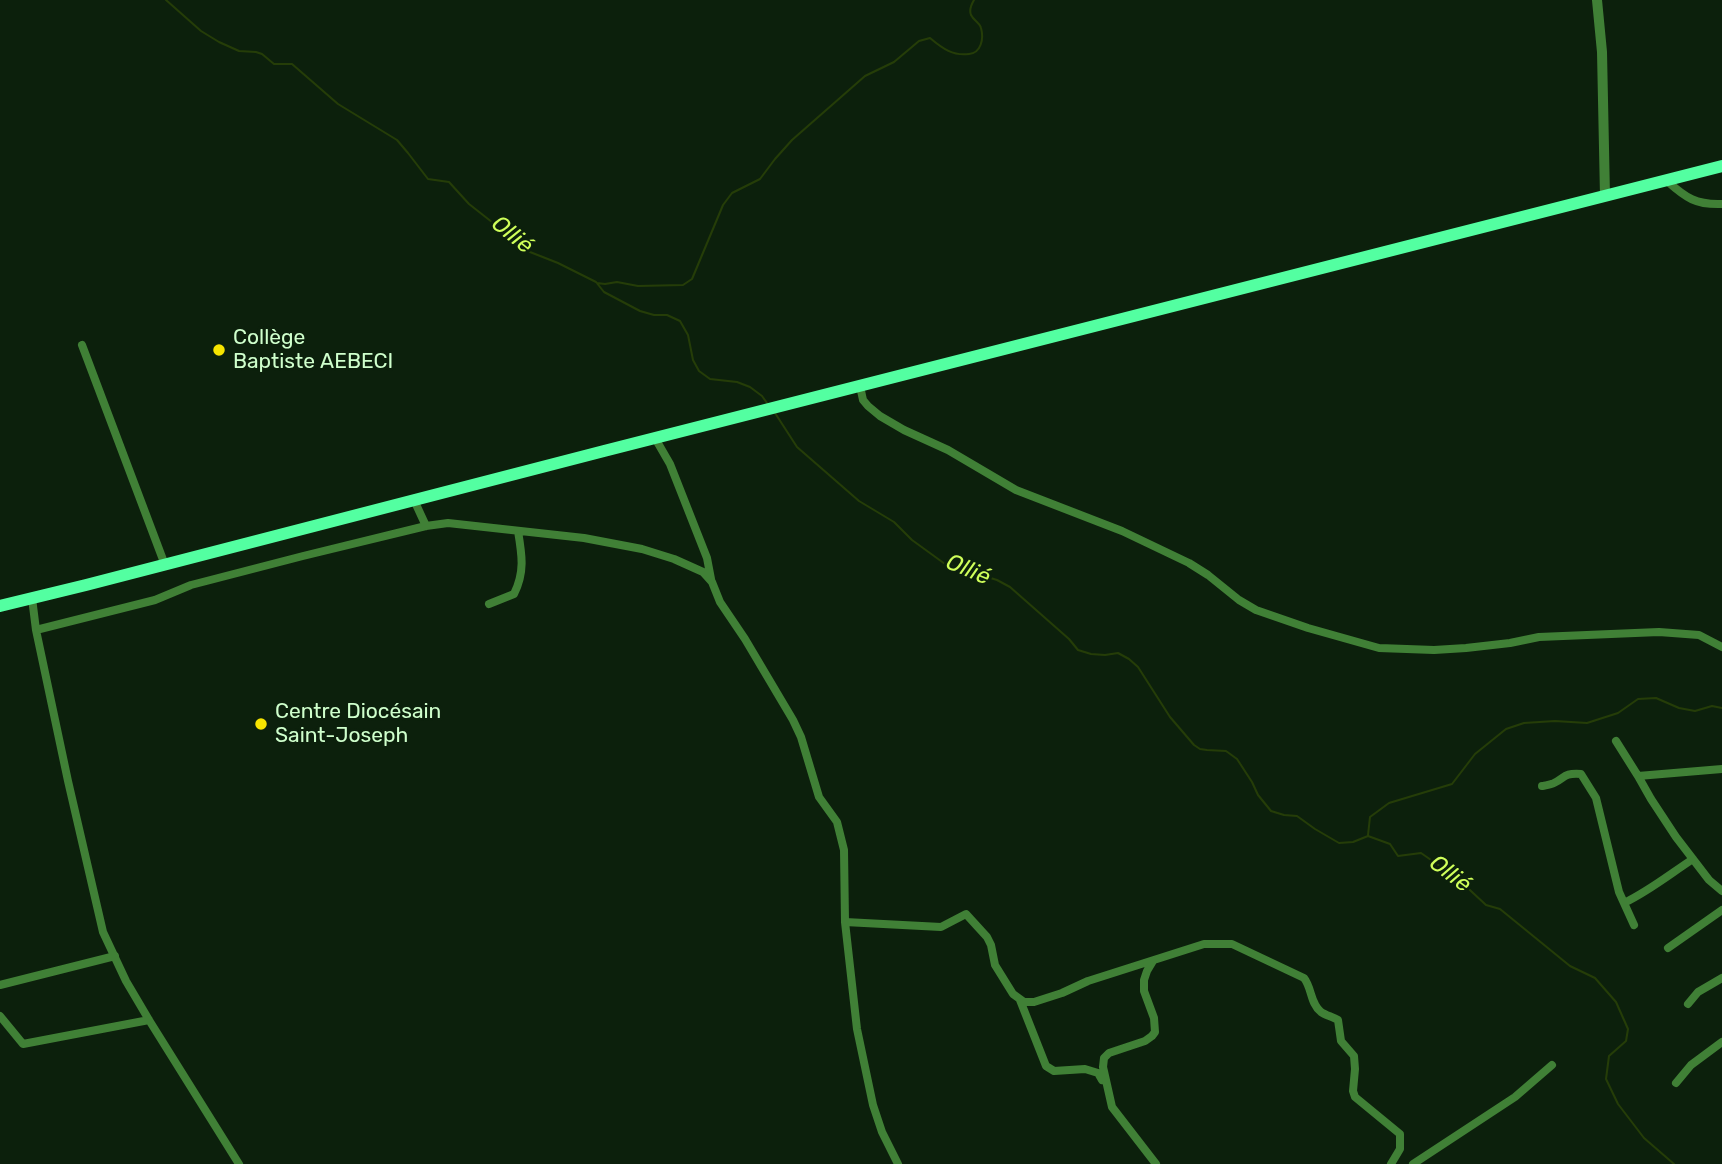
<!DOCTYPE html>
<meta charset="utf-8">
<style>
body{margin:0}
canvas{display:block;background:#0c200c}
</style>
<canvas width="1722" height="1164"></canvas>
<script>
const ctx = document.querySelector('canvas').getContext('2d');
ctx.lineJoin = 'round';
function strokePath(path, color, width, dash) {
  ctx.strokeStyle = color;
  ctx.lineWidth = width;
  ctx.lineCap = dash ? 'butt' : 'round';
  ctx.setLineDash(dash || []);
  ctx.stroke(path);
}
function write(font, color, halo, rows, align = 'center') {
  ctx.font = font + ' Rubik,sans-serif';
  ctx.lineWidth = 6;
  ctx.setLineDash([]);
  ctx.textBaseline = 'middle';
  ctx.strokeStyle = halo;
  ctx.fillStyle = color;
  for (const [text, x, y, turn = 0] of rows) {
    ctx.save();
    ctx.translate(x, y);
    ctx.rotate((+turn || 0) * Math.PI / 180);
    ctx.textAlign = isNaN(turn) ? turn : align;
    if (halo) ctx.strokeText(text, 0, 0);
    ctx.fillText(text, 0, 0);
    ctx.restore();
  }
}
strokePath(new Path2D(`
 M 166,0 L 201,31 L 219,42 L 239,51 L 256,52 L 262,54 L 274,64 L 292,64 L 338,104 L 397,140 L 408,153 L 428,179 L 449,182 L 469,204 L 530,252 L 558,263 L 596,282 L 604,292 L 640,311 L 654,315 L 667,315 L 680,321 L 688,335 L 693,360 L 699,371 L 710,379 L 737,382 L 750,387 L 762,396 L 767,403
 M 597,283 L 605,284 L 617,282 L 638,286 L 683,285 L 692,279 L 723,205 L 732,193 L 760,179 L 775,159 L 792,140 L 865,76 L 894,62 L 919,41 L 930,38 C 943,49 953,56 969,54 C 981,53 984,39 981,28 C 980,23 974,21 971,15 C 969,10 971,5 974,0
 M 775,413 L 797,447 L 859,501 L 894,522 L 912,540 L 945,564 L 997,580 L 1010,587 L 1069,639 L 1078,650 L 1091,654 L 1105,655 L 1118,653 L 1129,659 L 1138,667 L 1170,717 L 1194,745 L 1200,749 L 1207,750 L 1226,751 L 1237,759 L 1252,782 L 1258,795 L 1271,811 L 1284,815 L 1297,816 L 1315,829 L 1339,843 L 1353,842 L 1368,836 L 1390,844 L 1398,856 L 1421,853 L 1457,878 L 1486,905 L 1500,909 L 1570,966 L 1595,978 L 1616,1002 L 1628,1029 L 1626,1041 L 1609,1056 L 1606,1079 L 1618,1104 L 1644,1138 L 1674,1164
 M 1368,835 L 1370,817 L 1389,803 L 1452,784 L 1475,754 L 1506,729 L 1524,723 L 1555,721 L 1587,723 L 1618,713 L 1638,699 L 1656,698 L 1679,708 L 1695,711 L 1712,706 L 1722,708`), '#253d08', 2);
strokePath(new Path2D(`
 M 1667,181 C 1686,198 1696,205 1722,204
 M 82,345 L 165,565
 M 860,386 L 863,400 L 868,406 L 880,416 L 904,430 L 948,450 L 1016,490 L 1122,531 L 1189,563 L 1208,575 L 1239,600 L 1256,610 L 1308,628 L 1379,648 L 1434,650 L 1466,648 L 1510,643 L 1539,637 L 1659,632 L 1699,635 L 1722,647
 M 655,438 L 670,464 L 707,558 L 711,579
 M 414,500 L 426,526
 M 32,598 L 36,630 L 68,781 L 103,932 L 126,981 L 149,1020 L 239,1164
 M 489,604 L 514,594 C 525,572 522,555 518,531
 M 36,630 L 155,600 L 191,585 L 303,556 L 426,526 L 448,523 L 584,538 L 642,549 L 674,559 L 703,572 L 712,582 L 720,602 L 745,639 L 793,720 L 801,737 L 819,797 L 837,822 L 844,850 L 845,922 L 857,1029 L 873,1105 L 882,1132 L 898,1164
 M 1616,741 L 1638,776 L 1651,799 L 1676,837 L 1709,880 L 1722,891
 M 1638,776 L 1722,769
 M 1542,786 C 1543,786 1553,784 1554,783 C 1566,777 1563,773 1581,774 L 1596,798 L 1619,892 L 1634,925
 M 1624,903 C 1649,891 1670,874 1693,859
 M 845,922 L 941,927 L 966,914 L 987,937 L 991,945 L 995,965 L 1013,994 L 1024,1002 L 1034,1002 L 1062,993 L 1088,981 L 1204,944 L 1232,944 L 1304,978 C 1312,988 1310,1003 1321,1012 C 1325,1015 1333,1017 1338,1020 L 1341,1041 L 1354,1056 L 1355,1069 L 1353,1091 L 1355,1097 L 1400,1134 L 1400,1149 L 1391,1164
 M 1668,948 L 1722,910
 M 1153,961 L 1147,971 L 1144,980 L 1144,991 L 1154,1018 L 1155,1032 L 1152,1036 L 1145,1041 L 1109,1053 L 1104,1058 L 1103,1067 L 1112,1107 L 1156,1164
 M 0,985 L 115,956
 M 1020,1000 L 1046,1066 L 1054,1071 L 1085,1069 L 1098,1073 L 1102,1080
 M 1688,1004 L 1698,992 L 1722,978
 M 0,1016 L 23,1044 L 149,1020
 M 1676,1083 L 1691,1065 L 1722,1042
 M 1413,1164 L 1515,1097 L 1552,1065`), '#408036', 8);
strokePath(new Path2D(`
 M 1597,0 L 1602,52 L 1605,196`), '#408036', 10);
strokePath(new Path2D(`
 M 0,606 L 86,585 L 604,451 L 1722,166`), '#53ffa1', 12);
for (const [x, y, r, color] of [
 [219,350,7,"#f7e400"],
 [261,724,7,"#f7e400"]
]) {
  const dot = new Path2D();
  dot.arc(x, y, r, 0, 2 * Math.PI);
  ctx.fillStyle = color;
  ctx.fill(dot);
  strokePath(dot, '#0c200c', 2.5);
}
write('21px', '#cfffcc', '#0c200c', [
 ["Collège",233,338],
 ["Baptiste AEBECI",233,362],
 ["Centre Diocésain",275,712],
 ["Saint-Joseph",275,736]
], 'left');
write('italic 23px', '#cfff5a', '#0c200c', [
 ["Ollié",512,235,39],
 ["Ollié",968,570,23],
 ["Ollié",1450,874,37]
]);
</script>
